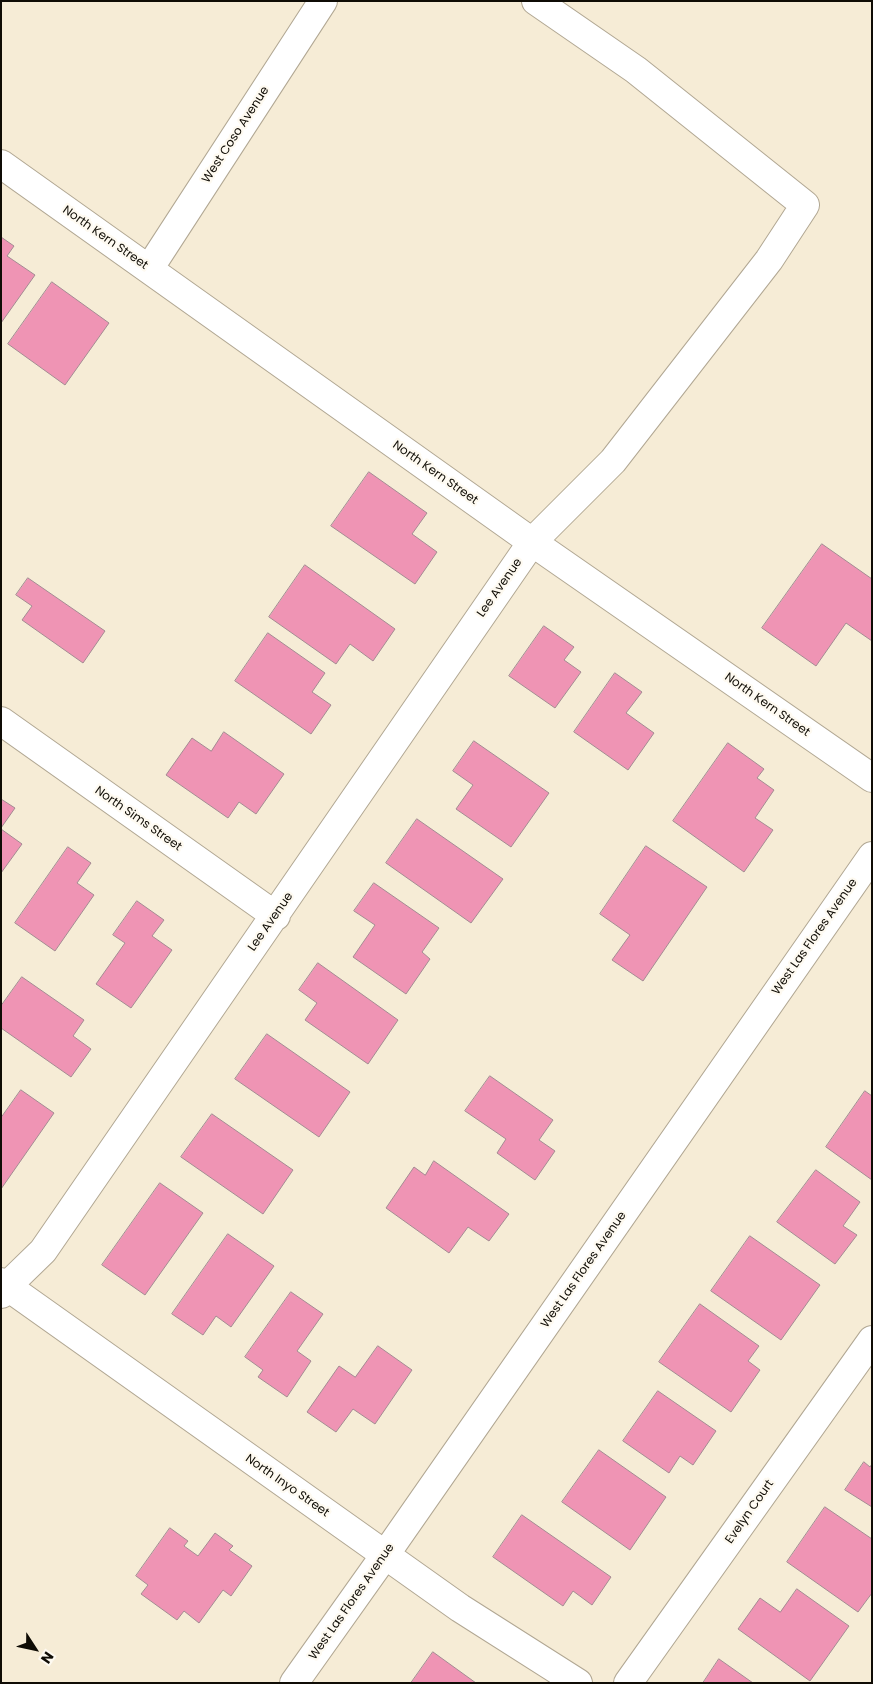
<!DOCTYPE html>
<style>
body{margin:0}
#map{position:relative;width:873px;height:1684px;overflow:hidden;background:#f6ecd6;font-family:Poppins,sans-serif}
canvas{display:block}
.frame{position:absolute;inset:0;border:2px solid #0f0c05;pointer-events:none}
.north{position:absolute;left:10px;top:1624px;width:50px;height:50px;-webkit-text-stroke:4px #fefaf1;paint-order:stroke;rotate:125deg;font-size:14px;font-weight:700;line-height:20px;text-align:center;color:#0f0c05}
.north::after{content:'';display:block;margin:auto;width:18px;height:22px;background:#0f0c05;clip-path:polygon(50% 0,100% 100%,50% 72%,0 100%)}
</style>
<div id="map">
<canvas width="873" height="1684"></canvas>
<div class="frame"></div>
<div class="north">N</div>
</div>
<script>
const ctx = document.querySelector('canvas').getContext('2d');
ctx.lineJoin = 'round';
function paint(path, color) {
  ctx.fillStyle = color;
  ctx.fill(path, 'evenodd');
}
function strokePath(path, color, width, dash) {
  ctx.strokeStyle = color;
  ctx.lineWidth = width;
  ctx.lineCap = dash ? 'butt' : 'round';
  ctx.setLineDash(dash || []);
  ctx.stroke(path);
}
function write(font, color, halo, rows, align = 'center') {
  ctx.font = font + ' Poppins,sans-serif';
  ctx.lineWidth = 4.5;
  ctx.setLineDash([]);
  ctx.textBaseline = 'middle';
  ctx.strokeStyle = halo;
  ctx.fillStyle = color;
  for (const [text, x, y, turn = 0] of rows) {
    ctx.save();
    ctx.translate(x, y);
    ctx.rotate((+turn || 0) * Math.PI / 180);
    ctx.textAlign = isNaN(turn) ? turn : align;
    if (halo) ctx.strokeText(text, 0, 0);
    ctx.fillText(text, 0, 0);
    ctx.restore();
  }
}
const building = new Path2D(`
 M 1,237 L 14,246 L 7,256 L 35,275 L 1,323 Z
 M 52,282 L 109,323 L 65,385 L 8,344 Z
 M 369,472 L 427,513 L 412,534 L 437,552 L 415,584 L 331,526 Z
 M 822,544 L 872,579 L 872,641 L 846,623 L 816,666 L 762,628 Z
 M 305,565 L 395,629 L 373,661 L 350,644 L 336,664 L 269,617 Z
 M 28,578 L 105,631 L 83,663 L 22,620 L 32,606 L 16,595 Z
 M 544,626 L 574,647 L 564,660 L 581,672 L 555,708 L 509,676 Z
 M 268,633 L 325,673 L 312,692 L 331,705 L 311,734 L 235,681 Z
 M 615,673 L 642,692 L 626,713 L 654,733 L 628,770 L 574,732 Z
 M 224,732 L 284,774 L 256,814 L 239,802 L 228,818 L 166,775 L 192,738 L 211,751 Z
 M 474,741 L 549,793 L 511,847 L 456,809 L 473,785 L 453,771 Z
 M 728,743 L 764,769 L 757,778 L 774,790 L 755,818 L 773,830 L 744,872 L 673,821 Z
 M 1,799 L 15,808 L 1,828 Z
 M 417,819 L 503,879 L 471,923 L 386,863 Z
 M 1,829 L 22,844 L 1,873 Z
 M 646,846 L 707,887 L 643,981 L 612,960 L 630,935 L 600,914 Z
 M 68,847 L 91,863 L 77,883 L 94,895 L 55,951 L 15,923 Z
 M 374,883 L 439,928 L 422,952 L 430,959 L 406,994 L 353,957 L 375,925 L 354,911 Z
 M 137,901 L 164,920 L 152,936 L 172,950 L 131,1008 L 96,984 L 125,943 L 113,935 Z
 M 318,963 L 398,1020 L 368,1064 L 305,1020 L 317,1003 L 299,990 Z
 M 22,977 L 84,1020 L 73,1036 L 91,1049 L 71,1077 L 1,1028 L 1,1006 Z
 M 267,1034 L 350,1092 L 319,1137 L 235,1079 Z
 M 490,1076 L 553,1120 L 539,1140 L 555,1151 L 535,1180 L 497,1153 L 506,1139 L 465,1111 Z
 M 21,1090 L 54,1113 L 1,1189 L 1,1118 Z
 M 865,1091 L 872,1096 L 872,1180 L 826,1147 Z
 M 212,1114 L 293,1170 L 263,1214 L 181,1157 Z
 M 434,1161 L 509,1214 L 489,1241 L 468,1227 L 449,1253 L 386,1208 L 414,1167 L 425,1175 Z
 M 816,1170 L 860,1202 L 843,1226 L 857,1235 L 835,1264 L 777,1222 Z
 M 160,1183 L 203,1213 L 145,1295 L 102,1265 Z
 M 228,1234 L 274,1266 L 231,1327 L 216,1316 L 203,1335 L 172,1314 Z
 M 750,1236 L 820,1285 L 781,1340 L 711,1291 Z
 M 291,1292 L 323,1314 L 297,1351 L 311,1361 L 287,1397 L 258,1377 L 263,1370 L 245,1357 Z
 M 700,1304 L 759,1346 L 748,1361 L 760,1370 L 731,1412 L 659,1362 Z
 M 378,1346 L 412,1370 L 375,1424 L 353,1409 L 336,1432 L 307,1412 L 339,1366 L 355,1377 Z
 M 658,1391 L 716,1431 L 693,1465 L 680,1456 L 669,1473 L 623,1441 Z
 M 599,1450 L 666,1497 L 630,1550 L 562,1502 Z
 M 864,1462 L 870,1467 L 872,1464 L 872,1507 L 845,1490 Z
 M 825,1507 L 872,1539 L 872,1593 L 858,1612 L 787,1562 Z
 M 522,1515 L 611,1577 L 592,1605 L 573,1591 L 563,1606 L 493,1557 Z
 M 170,1528 L 188,1541 L 184,1546 L 198,1556 L 215,1533 L 233,1546 L 229,1550 L 252,1566 L 231,1596 L 223,1590 L 199,1623 L 184,1611 L 177,1620 L 141,1594 L 148,1585 L 136,1576 Z
 M 797,1589 L 849,1626 L 810,1681 L 738,1629 L 760,1598 L 780,1612 Z
 M 433,1652 L 476,1683 L 411,1683 Z
 M 719,1659 L 753,1683 L 703,1683 Z`);
paint(building, '#ef94b4');
strokePath(building, '#a38b92', 1);
const minor = new Path2D(`
 M 1,164 L 532,542 L 872,778
 M 149,269 L 323,1
 M 1,721 L 276,916
 M 1,1282 L 460,1608 L 578,1683
 M 1,1294 L 7,1286 L 43,1251 L 532,542 L 613,461 L 769,260 L 805,205 L 636,70 L 536,1
 M 294,1683 L 385,1555 L 872,856
 M 628,1683 L 872,1340`);
strokePath(minor, '#b1a793', 30);
strokePath(minor, '#fff', 28);
write('12px', '#0f0c05', '#fefaf1', [
 ["West Coso Avenue",236,135,-57],
 ["North Kern Street",105,238,35],
 ["North Kern Street",435,473,35],
 ["Lee Avenue",500,588,-55],
 ["North Kern Street",767,705,35],
 ["North Sims Street",138,819,35],
 ["Lee Avenue",271,922,-55],
 ["West Las Flores Avenue",815,937,-55],
 ["West Las Flores Avenue",584,1270,-55],
 ["North Inyo Street",287,1486,35],
 ["Evelyn Court",750,1512,-55],
 ["West Las Flores Avenue",352,1602,-55]
]);
</script>
